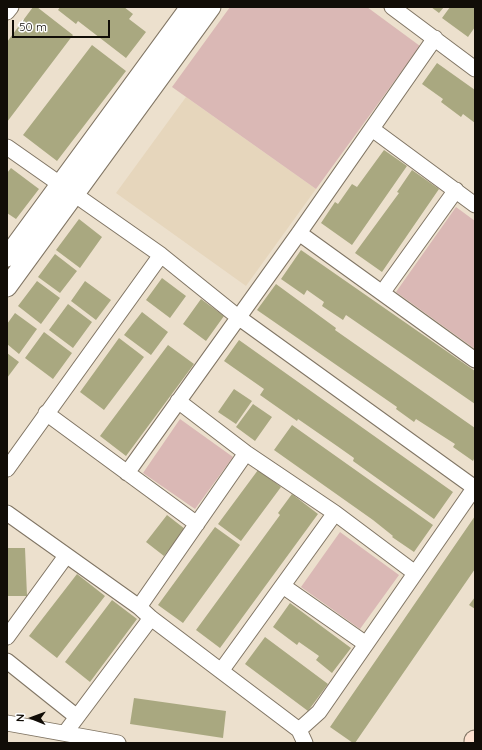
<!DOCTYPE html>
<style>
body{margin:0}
#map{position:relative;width:482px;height:750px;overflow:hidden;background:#ece0cd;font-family:Quicksand,sans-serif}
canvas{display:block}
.frame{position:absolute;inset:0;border:8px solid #110d07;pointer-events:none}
.north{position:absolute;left:12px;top:698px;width:40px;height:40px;-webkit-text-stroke:3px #fff;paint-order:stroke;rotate:271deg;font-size:11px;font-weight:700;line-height:16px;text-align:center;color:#110d07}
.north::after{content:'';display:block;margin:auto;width:14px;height:18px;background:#110d07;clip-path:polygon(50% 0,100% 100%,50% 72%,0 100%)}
.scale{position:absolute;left:12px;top:20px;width:98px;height:18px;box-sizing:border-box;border:2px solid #110d07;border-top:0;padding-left:5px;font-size:12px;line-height:14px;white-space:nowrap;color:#110d07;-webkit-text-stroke:3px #fff;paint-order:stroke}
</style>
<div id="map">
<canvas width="482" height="750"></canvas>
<div class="frame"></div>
<div class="north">N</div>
<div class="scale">50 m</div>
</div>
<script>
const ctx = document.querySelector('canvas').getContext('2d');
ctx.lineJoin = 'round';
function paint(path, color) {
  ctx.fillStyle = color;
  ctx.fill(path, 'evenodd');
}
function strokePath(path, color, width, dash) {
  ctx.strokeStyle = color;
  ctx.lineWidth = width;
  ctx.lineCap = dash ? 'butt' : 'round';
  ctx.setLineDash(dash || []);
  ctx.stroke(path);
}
paint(new Path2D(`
 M 186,97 L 316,189 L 246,286 L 116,193 Z`), '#e6d6bc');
paint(new Path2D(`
 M 230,7 L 367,7 L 420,46 L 316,189 L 172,87 Z
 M 456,207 L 475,221 L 475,349 L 396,292 Z
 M 180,419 L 233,457 L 195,509 L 143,473 Z
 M 340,532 L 399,575 L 360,629 L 301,587 Z`), '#dab8b5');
paint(new Path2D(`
 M 33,7 L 37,7 L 73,35 L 7,122 L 7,42 Z
 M 60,7 L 124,7 L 133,14 L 129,19 L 146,32 L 126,58 L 78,21 L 76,24 L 58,10 Z
 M 431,7 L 444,7 L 439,13 Z
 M 450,7 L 475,7 L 475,27 L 468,37 L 442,18 Z
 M 92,45 L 126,71 L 57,161 L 23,135 Z
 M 437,63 L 475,90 L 475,123 L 463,114 L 461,117 L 441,102 L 443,99 L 422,84 Z
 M 384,150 L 407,166 L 352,245 L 321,223 L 335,202 L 338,204 L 352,184 L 357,187 Z
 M 11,168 L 39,189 L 16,219 L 7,213 L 7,173 Z
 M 412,170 L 439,189 L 382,272 L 355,253 L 399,193 L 397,192 Z
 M 79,219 L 102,237 L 80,268 L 56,250 Z
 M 301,250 L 475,371 L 475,404 L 346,315 L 343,320 L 322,306 L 324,302 L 307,290 L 304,295 L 281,279 Z
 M 55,254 L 77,271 L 60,293 L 38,277 Z
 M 162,278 L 186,296 L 170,318 L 146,300 Z
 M 37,281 L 60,298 L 41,324 L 18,306 Z
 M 85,281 L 111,300 L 96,320 L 71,301 Z
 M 276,284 L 336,328 L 335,330 L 475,428 L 475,457 L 473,461 L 453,447 L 455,444 L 416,419 L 414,422 L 396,409 L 397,407 L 257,310 Z
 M 201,299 L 224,316 L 206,341 L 183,324 Z
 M 68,304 L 92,322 L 73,348 L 49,330 Z
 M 142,312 L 168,332 L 151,355 L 124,335 Z
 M 15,313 L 37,329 L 19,354 L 7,344 L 7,324 Z
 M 44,332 L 72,353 L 53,379 L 25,358 Z
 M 119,338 L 144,357 L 104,410 L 80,392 Z
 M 239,340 L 453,492 L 434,519 L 353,461 L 354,458 L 337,446 L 298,419 L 297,421 L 260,395 L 264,389 L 224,361 Z
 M 168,345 L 194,364 L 126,456 L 100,436 Z
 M 7,353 L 19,362 L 7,378 Z
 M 234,389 L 252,401 L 236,424 L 218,412 Z
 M 253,404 L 272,417 L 255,441 L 236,427 Z
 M 292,425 L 433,525 L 414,552 L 392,537 L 393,536 L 373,520 L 274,450 Z
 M 258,470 L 281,487 L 241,541 L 218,524 Z
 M 292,494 L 318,514 L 220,648 L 196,630 L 280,515 L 278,513 Z
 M 167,515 L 185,529 L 164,556 L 146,542 Z
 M 475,516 L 475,569 L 355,743 L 353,743 L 330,727 Z
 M 215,527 L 240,545 L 183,623 L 158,605 Z
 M 7,548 L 25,548 L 27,596 L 7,596 Z
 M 77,574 L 105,596 L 57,658 L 29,636 Z
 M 475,597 L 475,609 L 469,605 Z
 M 112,600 L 137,619 L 90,682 L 65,662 Z
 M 290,603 L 351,648 L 332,673 L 316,660 L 319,656 L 299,642 L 297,645 L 273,627 Z
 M 265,637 L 328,684 L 308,711 L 245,664 Z
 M 134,698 L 226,711 L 223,738 L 130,724 Z`), '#a9a880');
const minor = new Path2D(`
 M 392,7 L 475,69
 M 7,12 L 11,7
 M 372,129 L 475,205
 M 7,147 L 161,255 L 238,317 L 475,488
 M 299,233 L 475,360
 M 382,293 L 456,190
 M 178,401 L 246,453 L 335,513 L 415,573
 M 46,413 L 197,524
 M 7,469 L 161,255
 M 127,473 L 299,233 L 435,38
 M 7,513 L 139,607 L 151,618 L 299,730 L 305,743
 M 283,586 L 366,644
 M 139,607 L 246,453
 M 7,637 L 66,556
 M 7,661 L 77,717
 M 221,671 L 335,513
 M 7,723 L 118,743
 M 299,730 L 319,712 L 475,487
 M 65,733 L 151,618`);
const tertiary = new Path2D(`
 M 7,257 L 190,7
 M 7,287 L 211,7`);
const secondary = new Path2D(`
 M 475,743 L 475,741`);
strokePath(minor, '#807564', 17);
strokePath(tertiary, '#807564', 21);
strokePath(secondary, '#807564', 23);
strokePath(minor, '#fff', 15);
strokePath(tertiary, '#fff', 19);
strokePath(secondary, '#fde2d0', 21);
</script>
